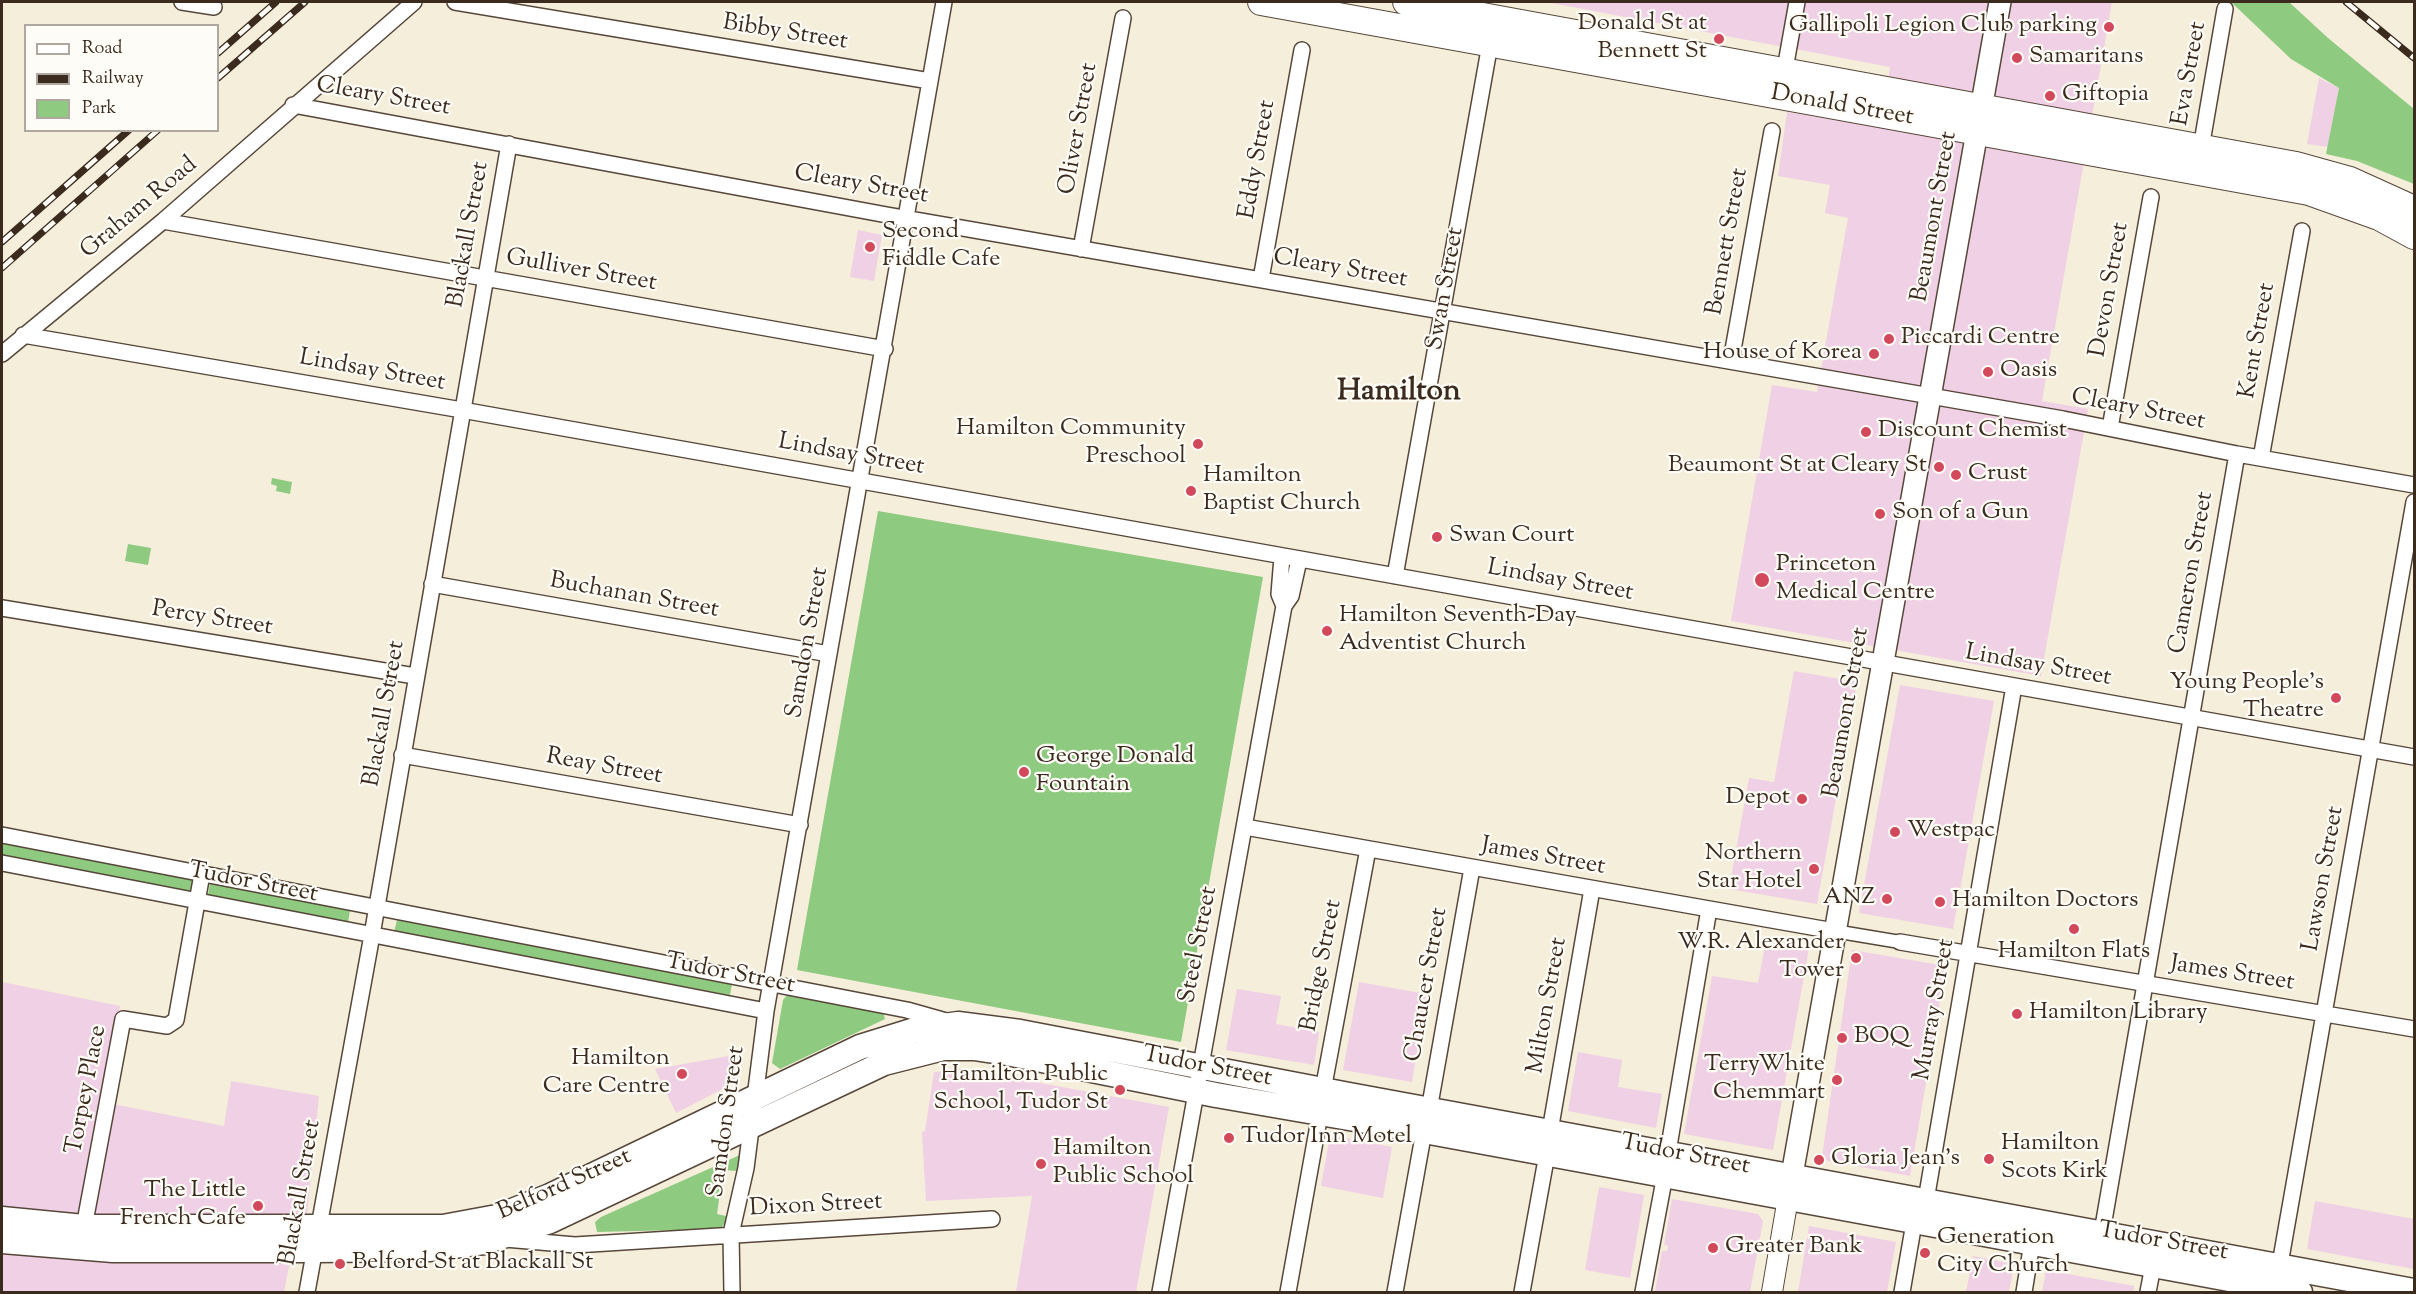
<!DOCTYPE html>
<meta charset="utf-8">
<style>
body{margin:0}
#map{position:relative;width:2416px;height:1294px;overflow:hidden;background:#f5eedb;font-family:"Sorts Mill Goudy",serif}
canvas{display:block}
.frame{position:absolute;inset:0;border:3px solid #3b2a1e;pointer-events:none}
.legend{position:absolute;left:24px;top:24px;width:195px;height:108px;box-sizing:border-box;background:#fdfcf7;border:2px solid #afa8a0;margin:0;padding:8px 10px;list-style:none;font-size:18px;color:#3b2a1e}
.legend li{display:flex;align-items:center;gap:12px;height:30px}
.legend b{width:30px;border:2px solid #afa8a0}
</style>
<div id="map">
<canvas width="2416" height="1294"></canvas>
<div class="frame"></div>
<ul class="legend">
<li><b style="height:8px;background:#fff"></b>Road</li>
<li><b style="height:8px;background:#3b2a1e"></b>Railway</li>
<li><b style="height:16px;background:#8eca7f"></b>Park</li>
</ul>
</div>
<script>
const ctx = document.querySelector('canvas').getContext('2d');
ctx.lineJoin = 'round';
function paint(path, color) {
  ctx.fillStyle = color;
  ctx.fill(path, 'evenodd');
}
function strokePath(path, color, width, dash) {
  ctx.strokeStyle = color;
  ctx.lineWidth = width;
  ctx.lineCap = dash ? 'butt' : 'round';
  ctx.setLineDash(dash || []);
  ctx.stroke(path);
}
function write(font, color, halo, rows, align = 'center') {
  ctx.font = font + ' "Sorts Mill Goudy",serif';
  ctx.lineWidth = 4.5;
  ctx.setLineDash([]);
  ctx.textBaseline = 'middle';
  ctx.strokeStyle = halo;
  ctx.fillStyle = color;
  for (const [text, x, y, turn = 0] of rows) {
    ctx.save();
    ctx.translate(x, y);
    ctx.rotate((+turn || 0) * Math.PI / 180);
    ctx.textAlign = isNaN(turn) ? turn : align;
    if (halo) ctx.strokeText(text, 0, 0);
    ctx.fillText(text, 0, 0);
    ctx.restore();
  }
}
paint(new Path2D(`
 M 1546,2 L 2112,2 L 2042,401 L 2088,409 L 2041,676 L 1731,621 L 1772,385 L 1817,392 L 1848,218 L 1825,213 L 1830,185 L 1778,176 L 1787,112 L 1881,128 L 1890,67 Z
 M 2319,78 L 2339,88 L 2328,147 L 2307,144 Z
 M 858,230 L 882,235 L 874,281 L 850,277 Z
 M 1794,671 L 1857,682 L 1817,904 L 1729,889 L 1749,778 L 1774,782 Z
 M 1900,685 L 1994,701 L 1953,929 L 1859,913 Z
 M 1766,941 L 1809,948 L 1773,1150 L 1684,1134 L 1712,976 L 1758,983 Z
 M 1852,950 L 1946,966 L 1910,1176 L 1824,1160 L 1822,1156 Z
 M 2,982 L 120,1006 L 103,1102 L 224,1126 L 231,1081 L 319,1096 L 307,1215 L 288,1271 L 284,1292 L 2,1292 Z
 M 1359,982 L 1426,994 L 1412,1082 L 1343,1070 Z
 M 1237,989 L 1281,996 L 1276,1024 L 1319,1032 L 1314,1065 L 1226,1050 Z
 M 1578,1052 L 1622,1060 L 1618,1087 L 1662,1094 L 1656,1128 L 1568,1111 Z
 M 740,1054 L 734,1083 L 676,1113 L 655,1069 Z
 M 971,1070 L 1169,1107 L 1136,1292 L 1016,1292 L 1032,1196 L 926,1201 L 922,1132 L 925,1131 L 934,1072 Z
 M 1330,1135 L 1392,1147 L 1383,1198 L 1321,1186 Z
 M 1599,1187 L 1644,1195 L 1630,1278 L 1585,1270 Z
 M 1672,1199 L 1758,1214 L 1763,1221 L 1750,1292 L 1655,1292 L 1662,1251 L 1667,1251 L 1668,1246 L 1664,1245 Z
 M 2315,1201 L 2414,1219 L 2414,1269 L 2307,1249 Z
 M 1809,1226 L 1896,1242 L 1887,1292 L 1798,1292 Z
 M 1973,1256 L 2014,1264 L 2009,1292 L 1966,1292 Z
 M 2046,1270 L 2134,1286 L 2133,1292 L 2042,1292 Z`), '#f0d0e4');
paint(new Path2D(`
 M 2231,2 L 2289,2 L 2328,38 L 2414,109 L 2414,184 L 2357,161 L 2326,154 L 2339,88 L 2291,59 Z
 M 272,478 L 292,482 L 290,494 L 276,491 L 277,486 L 271,484 Z
 M 878,511 L 1263,577 L 1181,1042 L 797,970 Z
 M 128,544 L 151,548 L 148,565 L 125,561 Z
 M 2,843 L 194,880 L 192,892 L 2,855 Z
 M 210,883 L 350,910 L 348,923 L 208,895 Z
 M 397,920 L 732,984 L 730,995 L 394,932 Z
 M 795,994 L 883,1012 L 885,1019 L 780,1069 L 772,1063 L 783,1000 L 787,995 Z
 M 740,1155 L 737,1171 L 723,1170 L 717,1214 L 730,1217 L 720,1229 L 597,1232 L 595,1222 L 601,1217 Z`), '#8eca7f');
const pedestrian = new Path2D(`
 M 1834,931 L 1900,942`);
const minor = new Path2D(`
 M 182,2 L 214,7
 M 455,2 L 930,81
 M 1785,69 L 1797,2
 M 293,105 L 887,215 L 2063,419 L 2237,454 L 2414,485
 M 2201,148 L 2225,9
 M 163,221 L 885,349
 M 1081,249 L 1123,18
 M 1261,279 L 1302,50
 M 23,335 L 462,410 L 2414,757
 M 2,354 L 163,221 L 414,2
 M 1731,361 L 1772,131
 M 2110,428 L 2151,197
 M 2261,458 L 2302,231
 M 1282,557 L 1279,594 L 1284,606
 M 1395,576 L 1490,44
 M 432,584 L 829,654
 M 2,608 L 415,676
 M 402,755 L 800,825
 M 1245,827 L 1834,931
 M 2,835 L 907,1010 L 946,1021
 M 2,863 L 766,1011
 M 1900,942 L 2414,1029
 M 1323,1090 L 1368,849
 M 1429,1110 L 1472,868
 M 1550,1131 L 1592,889
 M 1668,1152 L 1709,909
 M 1926,1200 L 2014,686
 M 84,1227 L 123,1019 L 167,1026 L 176,1020 L 202,874
 M 2102,1232 L 2237,454
 M 505,1239 L 575,1245 L 992,1219
 M 2280,1264 L 2414,502
 M 307,1292 L 372,935 L 509,144
 M 732,1292 L 731,1234 L 746,1168 L 766,1011 L 944,2
 M 1160,1292 L 1284,606 L 1291,596 L 1299,560
 M 1288,1292 L 1320,1114
 M 1395,1292 L 1424,1131
 M 1522,1292 L 1547,1154
 M 1643,1292 L 1665,1175
 M 1902,1292 L 1914,1223
 M 2024,1292 L 2032,1243
 M 2148,1292 L 2153,1266`);
const tertiary = new Path2D(`
 M 1772,1292 L 1788,1198`);
const secondary = new Path2D(`
 M 1789,1192 L 2000,2`);
const primary = new Path2D(`
 M 2,1219 L 84,1227 L 443,1227 L 497,1217 L 550,1196 L 860,1047 L 915,1030 L 958,1024 L 1020,1032 L 1349,1095 L 2414,1291
 M 2,1241 L 113,1250 L 314,1250 L 429,1249 L 484,1242 L 550,1221 L 884,1063 L 943,1048 L 974,1048 L 1007,1053 L 1216,1095 L 1424,1131 L 2300,1292`);
const trunk = new Path2D(`
 M 1261,2 L 2309,192 L 2379,217 L 2414,236
 M 1406,2 L 2296,165 L 2350,180 L 2414,209`);
strokePath(pedestrian, '#57473a', 15);
strokePath(minor, '#57473a', 18);
strokePath(tertiary, '#57473a', 22);
strokePath(secondary, '#57473a', 24);
strokePath(primary, '#57473a', 27);
strokePath(trunk, '#57473a', 28);
strokePath(pedestrian, '#fff', 12);
strokePath(minor, '#fff', 15);
strokePath(tertiary, '#fff', 20);
strokePath(secondary, '#fff', 21);
strokePath(primary, '#fff', 24);
strokePath(trunk, '#fff', 26);
const rail = new Path2D(`
 M 2346,2 L 2414,58
 M 218,53 L 276,2
 M 218,78 L 305,2
 M 2,242 L 129,130
 M 2,268 L 158,130`);
strokePath(rail, '#3b2a1e', 7);
strokePath(rail, '#fdfcf7', 4.5, [14]);
for (const [x, y, r, color] of [
 [2109,27,6,"#d1495b"],
 [1719,39,6,"#d1495b"],
 [2017,58,6,"#d1495b"],
 [2050,96,6,"#d1495b"],
 [870,247,6,"#d1495b"],
 [1889,339,6,"#d1495b"],
 [1874,354,6,"#d1495b"],
 [1988,372,6,"#d1495b"],
 [1866,432,6,"#d1495b"],
 [1198,444,6,"#d1495b"],
 [1939,467,6,"#d1495b"],
 [1956,475,6,"#d1495b"],
 [1191,491,6,"#d1495b"],
 [1880,514,6,"#d1495b"],
 [1437,537,6,"#d1495b"],
 [1762,580,8,"#d1495b"],
 [1327,631,6,"#d1495b"],
 [2336,698,6,"#d1495b"],
 [1024,772,6,"#d1495b"],
 [1802,799,6,"#d1495b"],
 [1895,832,6,"#d1495b"],
 [1814,869,6,"#d1495b"],
 [1887,899,6,"#d1495b"],
 [1940,902,6,"#d1495b"],
 [2074,929,6,"#d1495b"],
 [1856,958,6,"#d1495b"],
 [2017,1014,6,"#d1495b"],
 [1842,1038,6,"#d1495b"],
 [682,1074,6,"#d1495b"],
 [1837,1080,6,"#d1495b"],
 [1120,1090,6,"#d1495b"],
 [1229,1138,6,"#d1495b"],
 [1989,1159,6,"#d1495b"],
 [1819,1160,6,"#d1495b"],
 [1041,1164,6,"#d1495b"],
 [258,1206,6,"#d1495b"],
 [1713,1248,6,"#d1495b"],
 [1925,1253,6,"#d1495b"],
 [340,1264,6,"#d1495b"]
]) {
  const dot = new Path2D();
  dot.arc(x, y, r, 0, 2 * Math.PI);
  ctx.fillStyle = color;
  ctx.fill(dot);
  strokePath(dot, '#fdfcf7', 2);
}
write('24px', '#3b2a1e', '#fdfcf7', [
 ["Donald St at",1707,25,"right"],
 ["Bennett St",1707,53,"right"],
 ["Gallipoli Legion Club parking",2097,27,"right"],
 ["Samaritans",2029,58],
 ["Giftopia",2062,96],
 ["Second",882,233],
 ["Fiddle Cafe",882,261],
 ["Piccardi Centre",1901,339],
 ["House of Korea",1862,354,"right"],
 ["Oasis",2000,372],
 ["Hamilton Community",1186,430,"right"],
 ["Preschool",1186,458,"right"],
 ["Discount Chemist",1878,432],
 ["Beaumont St at Cleary St",1927,467,"right"],
 ["Crust",1968,475],
 ["Hamilton",1203,477],
 ["Baptist Church",1203,505],
 ["Son of a Gun",1892,514],
 ["Swan Court",1449,537],
 ["Princeton",1776,566],
 ["Medical Centre",1776,594],
 ["Hamilton Seventh-Day",1339,617],
 ["Adventist Church",1339,645],
 ["Young People’s",2324,684,"right"],
 ["Theatre",2324,712,"right"],
 ["George Donald",1036,758],
 ["Fountain",1036,786],
 ["Depot",1790,799,"right"],
 ["Westpac",1907,832],
 ["Northern",1802,855,"right"],
 ["Star Hotel",1802,883,"right"],
 ["ANZ",1875,899,"right"],
 ["Hamilton Doctors",1952,902],
 ["W.R. Alexander",1844,944,"right"],
 ["Tower",1844,972,"right"],
 ["Hamilton Flats",2074,953,"center"],
 ["Hamilton Library",2029,1014],
 ["BOQ",1854,1038],
 ["Hamilton",670,1060,"right"],
 ["Care Centre",670,1088,"right"],
 ["TerryWhite",1825,1066,"right"],
 ["Chemmart",1825,1094,"right"],
 ["Hamilton Public",1108,1076,"right"],
 ["School, Tudor St",1108,1104,"right"],
 ["Tudor Inn Motel",1241,1138],
 ["Hamilton",2001,1145],
 ["Scots Kirk",2001,1173],
 ["Hamilton",1053,1150],
 ["Public School",1053,1178],
 ["Gloria Jean's",1831,1160],
 ["The Little",246,1192,"right"],
 ["French Cafe",246,1220,"right"],
 ["Generation",1937,1239],
 ["City Church",1937,1267],
 ["Greater Bank",1725,1248],
 ["Belford St at Blackall St",352,1264]
], 'left');
write('24px', '#3b2a1e', '#fdfcf7', [
 ["Bibby Street",785,34,9],
 ["Eva Street",2191,74,-80],
 ["Cleary Street",383,98,10],
 ["Donald Street",1842,107,10],
 ["Oliver Street",1080,129,-80],
 ["Eddy Street",1259,160,-80],
 ["Cleary Street",861,186,10],
 ["Graham Road",140,209,-40],
 ["Beaumont Street",1936,217,-80],
 ["Blackall Street",470,235,-80],
 ["Bennett Street",1729,242,-80],
 ["Cleary Street",1340,270,10],
 ["Gulliver Street",581,272,10],
 ["Swan Street",1447,289,-80],
 ["Devon Street",2111,290,-80],
 ["Kent Street",2259,341,-80],
 ["Lindsay Street",372,372,10],
 ["Cleary Street",2138,411,11],
 ["Lindsay Street",851,456,10],
 ["Cameron Street",2193,573,-80],
 ["Lindsay Street",1560,582,10],
 ["Buchanan Street",634,597,10],
 ["Percy Street",212,620,9],
 ["Samdon Street",809,643,-80],
 ["Lindsay Street",2038,667,10],
 ["Beaumont Street",1848,713,-80],
 ["Blackall Street",386,714,-80],
 ["Reay Street",604,768,10],
 ["James Street",1543,858,10],
 ["Lawson Street",2325,879,-80],
 ["Tudor Street",253,884,11],
 ["Steel Street",1200,945,-79],
 ["Bridge Street",1323,966,-79],
 ["Tudor Street",730,975,11],
 ["James Street",2232,975,9],
 ["Chaucer Street",1428,985,-80],
 ["Milton Street",1549,1006,-80],
 ["Murray Street",1936,1010,-80],
 ["Tudor Street",1207,1068,11],
 ["Torpey Place",88,1090,-79],
 ["Samdon Street",728,1122,-82],
 ["Tudor Street",1685,1156,11],
 ["Belford Street",565,1186,-24],
 ["Blackall Street",302,1193,-80],
 ["Dixon Street",816,1207,-3],
 ["Tudor Street",2163,1243,10]
]);
write('bold 30px', '#3b2a1e', '#fdfcf7', [
 ["Hamilton",1399,394]
]);
</script>
